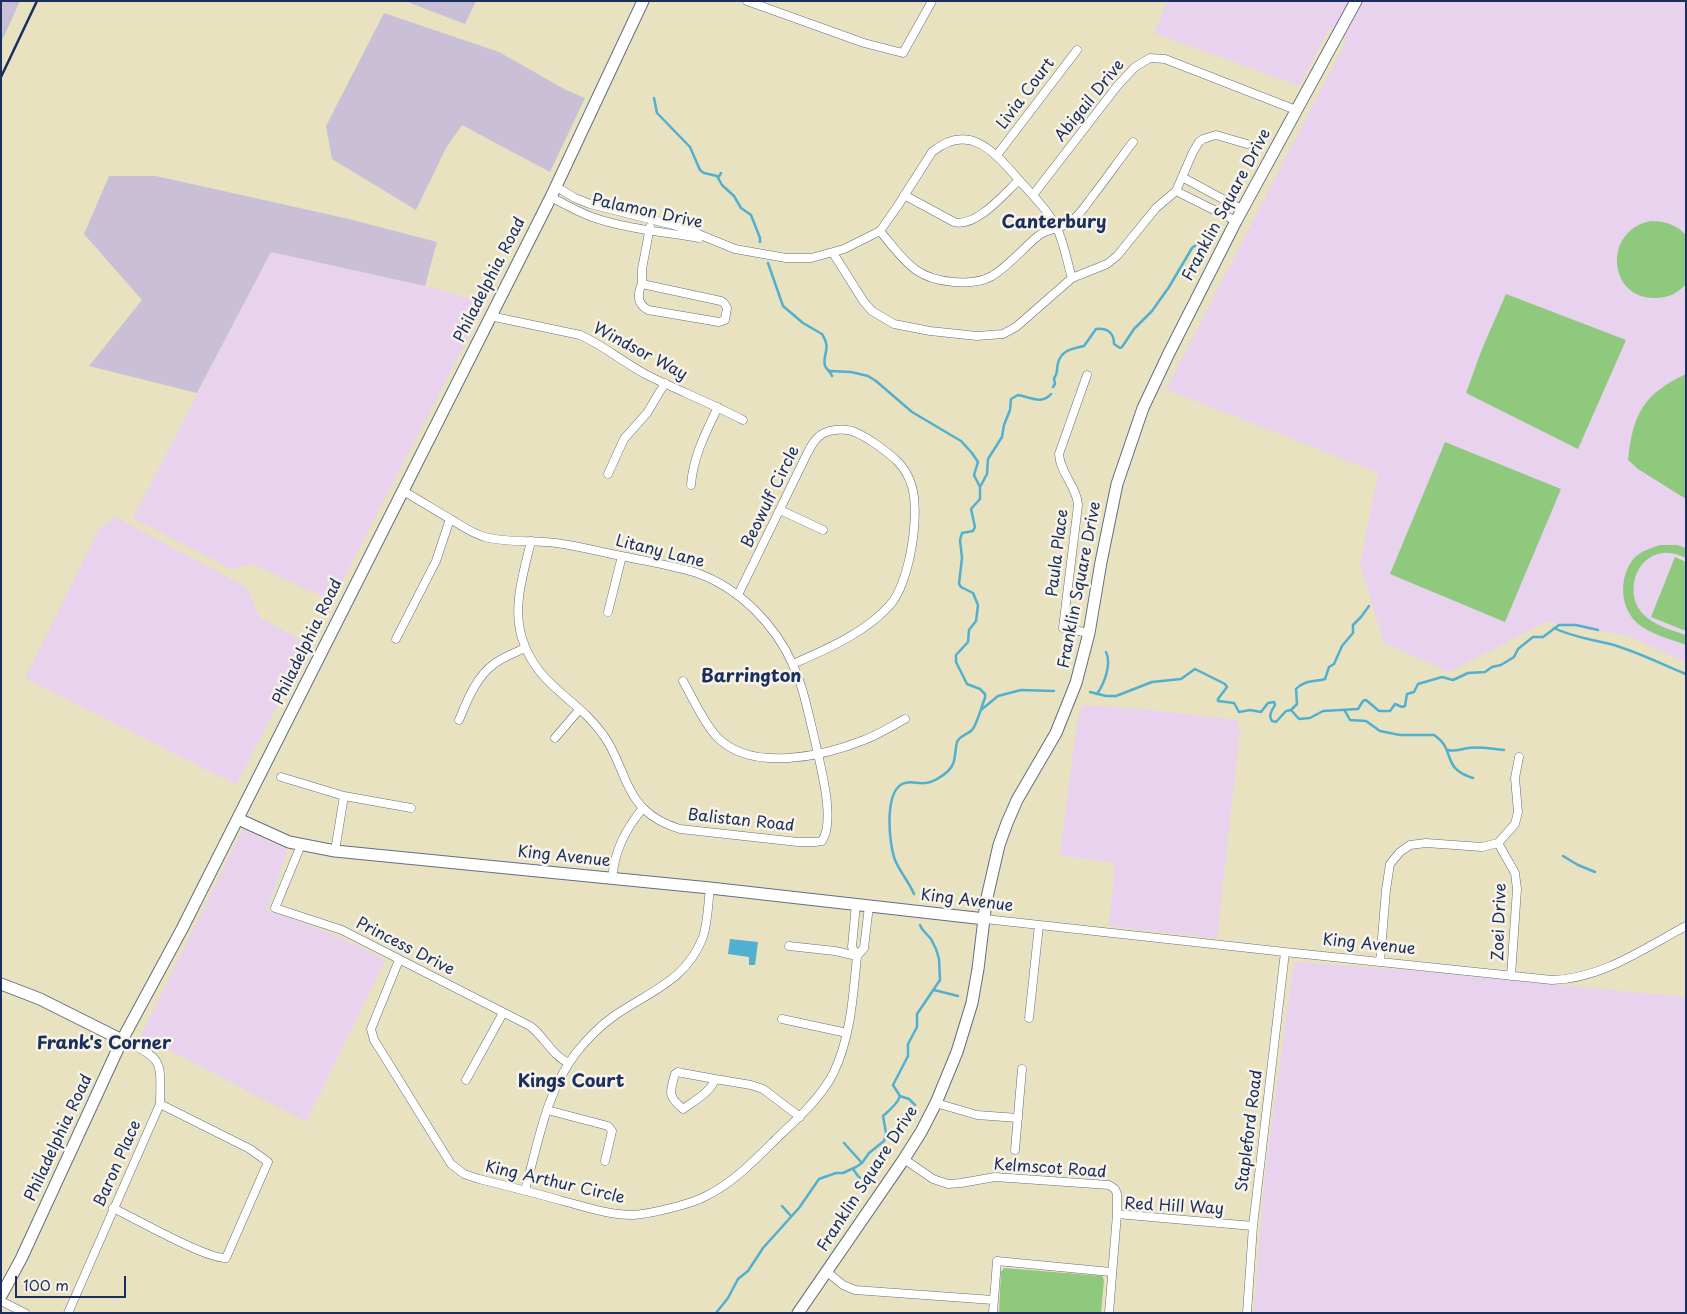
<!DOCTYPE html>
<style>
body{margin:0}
#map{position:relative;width:1687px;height:1314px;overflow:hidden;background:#e9e2c1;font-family:"Playpen Sans",sans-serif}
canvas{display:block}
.frame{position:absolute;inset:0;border:2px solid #1b2f5e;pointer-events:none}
.scale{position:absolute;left:15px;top:1276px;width:111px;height:22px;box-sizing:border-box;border:2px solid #1b2f5e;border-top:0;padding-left:6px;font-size:15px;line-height:18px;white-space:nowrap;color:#1b2f5e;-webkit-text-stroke:4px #f7f3e8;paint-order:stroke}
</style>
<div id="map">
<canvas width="1687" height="1314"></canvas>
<div class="frame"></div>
<div class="scale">100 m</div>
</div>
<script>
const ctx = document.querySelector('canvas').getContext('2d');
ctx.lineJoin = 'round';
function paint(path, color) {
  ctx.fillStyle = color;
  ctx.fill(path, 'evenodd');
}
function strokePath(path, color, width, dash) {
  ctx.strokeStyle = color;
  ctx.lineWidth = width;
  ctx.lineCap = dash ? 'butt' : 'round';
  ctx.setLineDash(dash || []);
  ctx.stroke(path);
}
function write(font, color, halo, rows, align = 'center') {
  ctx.font = font + ' "Playpen Sans",sans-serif';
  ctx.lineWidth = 5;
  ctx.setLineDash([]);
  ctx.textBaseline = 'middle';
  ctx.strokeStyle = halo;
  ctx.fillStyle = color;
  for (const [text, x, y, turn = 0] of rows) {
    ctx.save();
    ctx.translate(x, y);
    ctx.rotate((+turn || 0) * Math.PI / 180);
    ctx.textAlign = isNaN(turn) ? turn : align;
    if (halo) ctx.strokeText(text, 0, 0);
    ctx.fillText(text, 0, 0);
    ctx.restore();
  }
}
paint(new Path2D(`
 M 1167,1 L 1686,1 L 1686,663 L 1629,636 L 1546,622 L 1449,672 L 1384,643 L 1360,564 L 1378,473 L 1166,389 L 1347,39 L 1329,29 L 1299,86 L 1154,33 Z
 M 271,252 L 433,288 L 482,302 L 482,311 L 332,601 L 253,564 L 231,569 L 133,518 Z
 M 116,517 L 246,587 L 260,618 L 309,644 L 236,785 L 25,678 L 99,529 Z
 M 1082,705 L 1141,709 L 1236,720 L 1240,730 L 1217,938 L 1109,926 L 1115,863 L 1060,855 L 1077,722 Z
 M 243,829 L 288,850 L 267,910 L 322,930 L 365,949 L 385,961 L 306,1122 L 141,1035 Z
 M 1295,962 L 1417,971 L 1686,997 L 1686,1313 L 1254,1313 L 1264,1181 L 1292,974 Z`), '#e8d2ee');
paint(new Path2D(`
 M 1,1 L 20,1 L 1,43 Z
 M 405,1 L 476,1 L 465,24 Z
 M 384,13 L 499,52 L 566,90 L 585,98 L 550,172 L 462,125 L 446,148 L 416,210 L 332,159 L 326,126 Z
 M 109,176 L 156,176 L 349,219 L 437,242 L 425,286 L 271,252 L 197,393 L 89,366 L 142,300 L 84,234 Z`), '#c9bfd7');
paint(new Path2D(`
 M 1651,221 C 1665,221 1677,225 1686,235 L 1686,284 C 1678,293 1668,298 1656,298 C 1608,300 1602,230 1651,221 Z
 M 1506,294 L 1626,340 L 1578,449 L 1466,393 L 1482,349 Z
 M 1686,374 L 1686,499 L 1638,469 L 1628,460 C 1633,414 1643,394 1686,374 Z
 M 1445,442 L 1561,489 L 1505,622 L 1390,574 Z
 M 1660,545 L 1677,545 L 1686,548 L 1686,558 C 1679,555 1671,552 1663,553 C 1634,556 1624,596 1644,615 C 1655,626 1672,630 1686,635 L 1686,645 C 1670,639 1649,634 1636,622 C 1619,605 1619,575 1635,557 C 1642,551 1651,548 1660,545 Z
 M 1675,557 L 1686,562 L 1686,631 L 1651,617 Z
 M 1004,1268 L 1102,1276 L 1104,1280 L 1101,1313 L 999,1313 L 1001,1272 Z`), '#8ec97d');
paint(new Path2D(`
 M 730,939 L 758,942 L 755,965 L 749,965 L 749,957 L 728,954 Z`), '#51b0cf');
strokePath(new Path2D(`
 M 654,98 L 657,113 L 690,147 L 700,170 L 704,173 L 717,176 L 722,185 L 734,196 L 741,208 L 751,215 L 760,238 L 760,242
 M 718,178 L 721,173
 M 768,263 L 783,306 L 803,323 L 822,334 C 832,350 822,353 825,366 C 827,370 830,371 832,376
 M 830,371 L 851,372 L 868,376 L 876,381 L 912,412 L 961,441 L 972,453 L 978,462 L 974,475 L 980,487 L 980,499 L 971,509 L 975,527 L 973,531 L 962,533 L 960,540 L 962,558 L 959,584 L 961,587 L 973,593 L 978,605 L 976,621 L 969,630 L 968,642 L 956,655 L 956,662 L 967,684
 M 1053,387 L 1055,384 L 1054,378 C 1059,372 1056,369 1058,363 C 1062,349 1073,349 1084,346 L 1096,329 C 1107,328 1114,332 1114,344 L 1120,348 L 1122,347 L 1134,329 L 1152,311 L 1169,287 L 1192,248 L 1204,239
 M 980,487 L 987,474 L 988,459 L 1002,437 L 1004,425 L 1010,410 L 1011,399 L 1018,395 C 1030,397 1042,405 1051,394
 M 1554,628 C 1572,637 1590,639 1610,644 C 1636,651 1661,664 1686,674
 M 1090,692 L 1106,696 L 1116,696 L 1152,682 L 1181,679 L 1195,669 L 1225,684 L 1227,687 L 1218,699 L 1218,701 L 1234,703 L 1239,712 L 1250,710 L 1261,712 L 1268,703 L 1274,702 L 1275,705 C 1272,710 1268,715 1272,721 L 1276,722 L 1286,711 L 1291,710 L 1297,704 L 1296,689 C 1304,680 1315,682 1325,679 L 1329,667 L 1334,664 L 1342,646 L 1353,633 L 1353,625 L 1361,617 L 1369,606
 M 1097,694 C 1104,684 1112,664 1106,652
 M 981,710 L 998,696 L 1021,690 L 1054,691
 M 1291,710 L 1299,719 L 1310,718 L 1323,711 L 1358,709 L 1363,701 L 1366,700 L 1379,711 L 1390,711 L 1395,704 L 1402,707 L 1405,706 L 1407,694 L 1414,692 L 1418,684 L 1442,677 L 1453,680 L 1468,673 L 1485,672 L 1492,667 L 1501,665 L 1514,657 L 1518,649 L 1533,637 L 1543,637 L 1559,625 L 1576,625 L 1598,630
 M 1345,711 L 1350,720 L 1366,721 L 1380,731 L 1400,735 L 1434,735 C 1457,750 1440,768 1473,778
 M 1448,750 C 1455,752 1461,749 1468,748 C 1479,746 1492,749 1504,750
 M 1563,856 L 1578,865 L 1595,872
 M 914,894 C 909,882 900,872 895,860 C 889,844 884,794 902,784 C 910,780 917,784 925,783 C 932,783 943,776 948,771 C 957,763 954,752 957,742 C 960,735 967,735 972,730 C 977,725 981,707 985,698 L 985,694 L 980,689 L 967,684
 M 934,990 L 958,996
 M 915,1105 L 909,1099 L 900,1096 L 893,1085 L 908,1056 L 908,1044 L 917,1027 L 917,1014 L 940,980 L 939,959 L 936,949 L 931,939 L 922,929 L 920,925
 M 844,1143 L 862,1163
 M 853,1169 L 858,1176 L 865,1182
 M 782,1206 L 791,1216
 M 716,1313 L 728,1298 L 738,1279 L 748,1271 L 763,1248 L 799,1208 L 819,1179 L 836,1173 L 843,1173 L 856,1167 L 862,1163 L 869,1153 L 884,1141 L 886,1133 L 883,1116 C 889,1111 898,1103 900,1096`), '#51b0cf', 2.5);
const street = new Path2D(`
 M 747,1 L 864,43 L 903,53 L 932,1
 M 997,155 L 1077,50
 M 1182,177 L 1243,210
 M 555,186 L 575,198 L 590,204 L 681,227 L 735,249 L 786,258 L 811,258 L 844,249 L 880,231 L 897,207 L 932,152 C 970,121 995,153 1020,181 C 1033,196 1047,209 1056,226 C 1064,242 1067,262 1072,278
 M 1176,191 L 1236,221
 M 904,195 L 954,222 C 976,228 1004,194 1019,180
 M 1033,195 L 1118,85 L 1135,67 L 1150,58 L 1165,59 L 1296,110
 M 551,197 C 564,204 578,212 592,217 C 626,229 664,232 699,238
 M 880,231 C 891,244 902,260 916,270 C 934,283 973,287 992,276 C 1010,265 1022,249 1038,236 C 1048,228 1062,229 1072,221 C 1080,214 1086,205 1092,197 C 1106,179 1119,160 1133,142
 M 833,253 L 864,302 L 872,311 L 894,324 L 930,331 L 977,336 L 1003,334 L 1016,327 L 1072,278 L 1107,264 L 1117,256 L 1156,208 L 1176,191 L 1193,152 L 1199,142 L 1203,139 L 1216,135 L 1247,144
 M 642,284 L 721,301 L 724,303 L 727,308 L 725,320 L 719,322 L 648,310 C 637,304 637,294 642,284 Z
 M 642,284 L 642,269 L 650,227
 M 490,316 L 580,335 C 605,346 625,364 649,376 C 680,391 712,404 743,420
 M 1087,375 L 1059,454 C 1060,473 1077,487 1078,505 L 1063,628 L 1089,633
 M 608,474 L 624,439 L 647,413 L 665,383
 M 691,485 C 693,457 706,432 718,407
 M 403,491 C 419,500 435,510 452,520 C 462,526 473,534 485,537 C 507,543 533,540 556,543 C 580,546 603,553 627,557 C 650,562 674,566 697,573 C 739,588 775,624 793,665 C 804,689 809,716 815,741 C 820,765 836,820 822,841 L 815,842 L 798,842 L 680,829 C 667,825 654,819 644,809 C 624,789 620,758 604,736 C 578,698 537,687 522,638 C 512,606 524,572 531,541
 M 780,510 L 823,530
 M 738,595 L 804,460 C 809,450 814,438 824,433 C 830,430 840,429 847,430 C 860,431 888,452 898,462 C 903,467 907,473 910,481 C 922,508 910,583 890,605 C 865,633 827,649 793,664
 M 608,612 L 622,556
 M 396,639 L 436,561 L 450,519
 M 683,681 C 694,700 703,722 717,737 C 752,773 824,756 864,740 C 878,735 892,726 905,719
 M 459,720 C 467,701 476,677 494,664 C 503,657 515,653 525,648
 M 555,738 L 579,710
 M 281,777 L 344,796 L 411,808
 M 1498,843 L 1515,873 L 1517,889 L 1511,976
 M 301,845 L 275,908 L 342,930 L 530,1026 C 545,1037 552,1056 569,1063
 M 335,851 L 344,796
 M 612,878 C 615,850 625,830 643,808
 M 856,904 L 852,947 L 857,956 L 864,948 L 869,906
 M 985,919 L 1285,952 L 1552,980 C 1601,979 1643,949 1686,926
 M 399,960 L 371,1029 L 374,1040 L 381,1051 L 451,1164 L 464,1174 L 479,1179 C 507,1186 535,1193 563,1201 C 586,1207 609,1215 633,1215 C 650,1214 692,1204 706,1196 C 733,1183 755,1160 776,1139 C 797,1119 819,1100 833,1074 C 851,1037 853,996 857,956 L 835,951 L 789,946
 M 1380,962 L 1386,890 L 1390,864 L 1400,852 L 1410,845 L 1426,843 L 1482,847 L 1498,843 L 1515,824 L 1518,812 L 1515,778 L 1519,757
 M 1029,1018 L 1039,925
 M 782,1019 L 847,1033
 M 678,1072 L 682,1073 L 715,1079 C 711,1092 694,1101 683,1109 C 667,1096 670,1092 675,1074 Z
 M 715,1079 L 751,1085 L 763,1089 L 800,1117
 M 466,1080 L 503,1013
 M 936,1103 L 977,1115 L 1018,1118
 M 547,1110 L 608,1126 L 612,1131 L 605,1161
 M 1015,1150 L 1022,1069
 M 904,1159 L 933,1179 L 948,1184 L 961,1183 L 995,1177 L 1109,1185 L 1115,1189 L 1117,1194 L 1117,1214 L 1109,1313
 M 525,1190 C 538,1144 546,1092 576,1053 C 587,1039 600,1026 614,1016 C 650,991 686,981 703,937 C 708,921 708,904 710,888
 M 113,1208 C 134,1218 208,1260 226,1258 L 268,1162 L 250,1149 L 160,1104
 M 1117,1214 L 1253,1226
 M 826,1271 L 843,1285 L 855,1290 L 993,1300
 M 1,1301 L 25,1313
 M 68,1313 L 160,1104 C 161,1059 163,1059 122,1040
 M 993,1313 L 997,1261 L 1111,1272
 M 1247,1313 L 1253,1226 L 1285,952`);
const secondary = new Path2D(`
 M 238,819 L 289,842 L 335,851 L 710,888 L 985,919
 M 1,984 L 40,999 L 122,1040
 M 1,1296 L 21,1259 L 122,1040 L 182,929 L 551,197 L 643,1
 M 798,1313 L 904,1159 L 921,1132 L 936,1103 L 957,1052 L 972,1003 L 978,969 L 986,902 L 999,845 L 1007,823 L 1017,800 L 1056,733 L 1076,683 L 1089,633 L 1101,562 L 1117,484 L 1143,408 L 1169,353 L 1236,221 L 1356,1`);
strokePath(street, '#636e81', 9);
strokePath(secondary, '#636e81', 13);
strokePath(street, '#fff', 8);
strokePath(secondary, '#fff', 11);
strokePath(new Path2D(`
 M 1,77 L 37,1`), '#1b2f5e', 2.5);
write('16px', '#1b2f5e', '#f7f3e8', [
 ["Livia Court",1026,94,-53],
 ["Abigail Drive",1090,101,-51],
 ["Franklin Square Drive",1227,205,-62],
 ["Palamon Drive",647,212,12],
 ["Philadelphia Road",490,280,-63],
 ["Windsor Way",640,352,28],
 ["Beowulf Circle",771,497,-64],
 ["Litany Lane",660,552,14],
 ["Paula Place",1058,553,-83],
 ["Franklin Square Drive",1080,585,-79],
 ["Philadelphia Road",308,642,-64],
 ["Balistan Road",741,821,6],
 ["King Avenue",564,857,6],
 ["King Avenue",967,901,7],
 ["Zoei Drive",1500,922,-88],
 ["King Avenue",1369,945,6],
 ["Princess Drive",405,947,27],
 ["Stapleford Road",1250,1131,-83],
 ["Philadelphia Road",59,1138,-65],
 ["Baron Place",118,1164,-66],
 ["Kelmscot Road",1050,1169,4],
 ["Franklin Square Drive",868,1179,-57],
 ["King Arthur Circle",555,1183,13],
 ["Red Hill Way",1174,1207,3]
]);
write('bold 18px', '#1b2f5e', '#f7f3e8', [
 ["Canterbury",1054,223],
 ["Barrington",751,677],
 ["Frank's Corner",104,1044],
 ["Kings Court",571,1082]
]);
</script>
